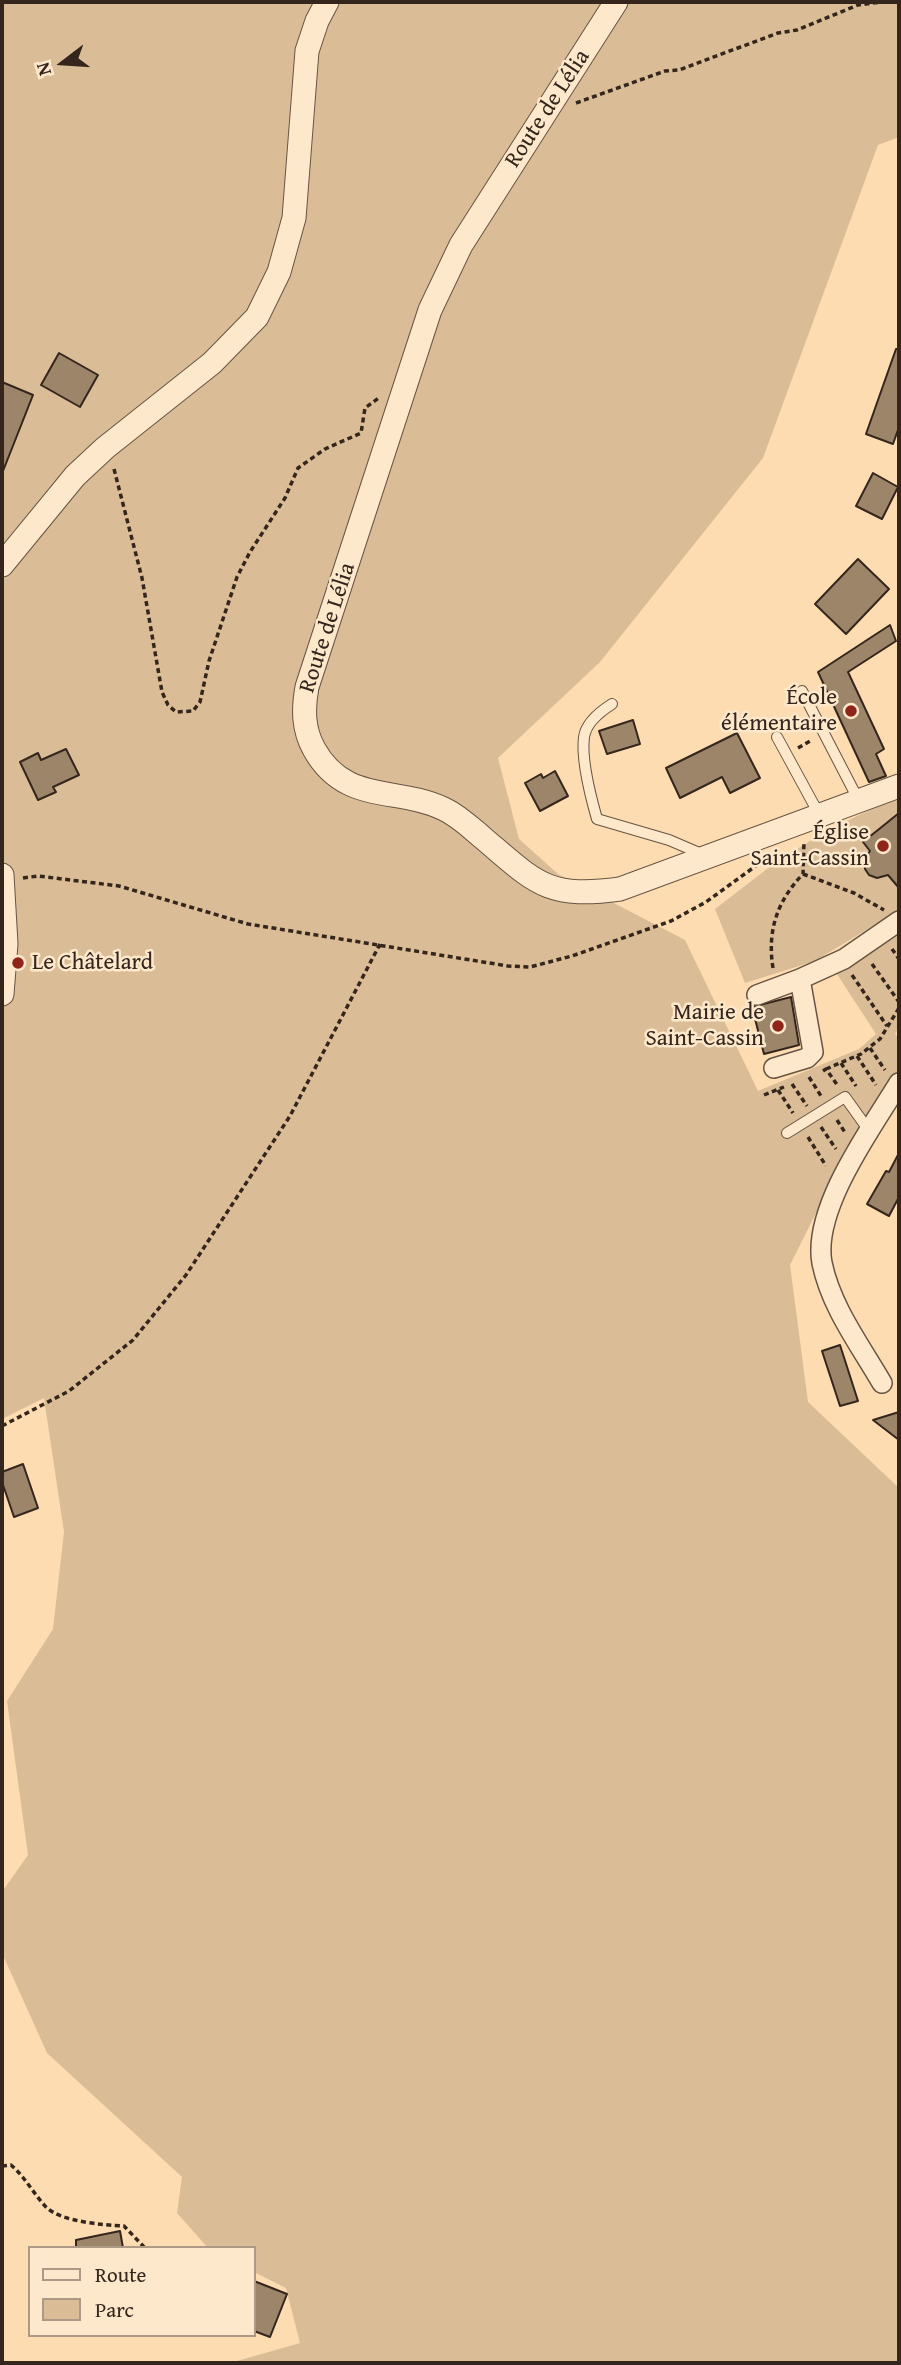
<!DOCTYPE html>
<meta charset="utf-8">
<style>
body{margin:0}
#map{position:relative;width:901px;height:2365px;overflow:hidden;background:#fcdcb0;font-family:"Gentium Book Plus",serif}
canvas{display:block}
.frame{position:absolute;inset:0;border:4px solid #35261d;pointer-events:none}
.legend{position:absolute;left:28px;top:2246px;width:228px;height:91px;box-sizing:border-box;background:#fde8cc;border:2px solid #ad9a86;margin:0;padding:9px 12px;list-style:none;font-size:21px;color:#35261d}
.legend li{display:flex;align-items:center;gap:14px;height:35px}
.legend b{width:35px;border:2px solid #ad9a86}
.north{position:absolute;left:28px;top:28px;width:70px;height:70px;-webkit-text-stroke:5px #fde8cc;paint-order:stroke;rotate:253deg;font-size:19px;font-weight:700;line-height:28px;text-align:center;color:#35261d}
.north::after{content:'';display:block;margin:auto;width:24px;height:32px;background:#35261d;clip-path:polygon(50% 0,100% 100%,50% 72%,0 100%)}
</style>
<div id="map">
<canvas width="901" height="2365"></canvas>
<div class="frame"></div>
<ul class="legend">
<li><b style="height:9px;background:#fde8cc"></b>Route</li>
<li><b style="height:19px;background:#dabd97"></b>Parc</li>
</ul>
<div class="north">N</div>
</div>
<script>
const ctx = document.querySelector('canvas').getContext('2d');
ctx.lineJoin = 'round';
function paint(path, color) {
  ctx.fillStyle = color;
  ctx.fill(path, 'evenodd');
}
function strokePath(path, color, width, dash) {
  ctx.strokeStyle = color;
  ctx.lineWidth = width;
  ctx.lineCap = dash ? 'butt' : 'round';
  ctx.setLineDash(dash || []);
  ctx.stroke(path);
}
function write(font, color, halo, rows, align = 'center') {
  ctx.font = font + ' "Gentium Book Plus",serif';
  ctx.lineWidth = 5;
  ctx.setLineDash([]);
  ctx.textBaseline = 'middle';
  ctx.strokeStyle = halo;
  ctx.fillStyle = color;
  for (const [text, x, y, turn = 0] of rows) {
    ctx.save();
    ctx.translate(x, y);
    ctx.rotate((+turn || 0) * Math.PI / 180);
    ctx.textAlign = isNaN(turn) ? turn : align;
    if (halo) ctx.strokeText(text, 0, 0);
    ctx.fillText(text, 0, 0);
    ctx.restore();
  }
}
paint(new Path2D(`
 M 2,2 L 899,2 L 899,137 L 878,145 L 763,458 L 600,662 L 498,758 L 519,839 L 558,874 L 685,940 L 758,1091 L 859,1049 L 876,1034 L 835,971 L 899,925 L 899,1027 L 895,1034 L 899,1038 L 899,1069 L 823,1199 L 790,1265 L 808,1402 L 899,1488 L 899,2363 L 230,2363 L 300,2343 L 286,2288 L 254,2272 L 254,2248 L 208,2248 L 177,2213 L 182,2177 L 47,2053 L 2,1953 L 2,1892 L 28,1855 L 7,1701 L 53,1629 L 64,1532 L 44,1398 L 2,1419 Z
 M 899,796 L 899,813 L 863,842 L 870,851 L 864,860 L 869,875 L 877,878 L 888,875 L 896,884 L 899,882 L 899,910 L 815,961 L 745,983 L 715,909 L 776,862 L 828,830 Z`), '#dabd97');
const building = new Path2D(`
 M 896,349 L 899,349 L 899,427 L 893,444 L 866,434 Z
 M 59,353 L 98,375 L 80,407 L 41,385 Z
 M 2,382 L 33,395 L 3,471 L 2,471 Z
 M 873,473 L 898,487 L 882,519 L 856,506 Z
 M 858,559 L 889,589 L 846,634 L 815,604 Z
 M 890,625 L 896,641 L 848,672 L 884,749 L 876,754 L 886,776 L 869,782 L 818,672 Z
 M 633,720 L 640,744 L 607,754 L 599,731 Z
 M 737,733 L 760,778 L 730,793 L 722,777 L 680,798 L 666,768 Z
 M 66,749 L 79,775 L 53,787 L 56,792 L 38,800 L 20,762 L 38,753 L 41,760 Z
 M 555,771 L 568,796 L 540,811 L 525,783 L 541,774 L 543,778 Z
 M 899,813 L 899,888 L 888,875 L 877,878 L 869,875 L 865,869 L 864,860 L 870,851 L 863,842 Z
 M 791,997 L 799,1045 L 764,1054 L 752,1007 Z
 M 899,1153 L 899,1197 L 889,1216 L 867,1204 L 886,1171 L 889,1172 Z
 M 840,1345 L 858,1401 L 840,1406 L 822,1351 Z
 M 899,1412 L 899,1440 L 873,1420 Z
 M 23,1464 L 38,1508 L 14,1517 L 2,1482 L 2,1472 Z
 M 120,2231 L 123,2248 L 76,2248 L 76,2240 Z
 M 254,2281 L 287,2294 L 270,2337 L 254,2331 Z`);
paint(building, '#9c8569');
strokePath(building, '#35261d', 2);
const service = new Path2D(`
 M 802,691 L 859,801
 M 612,704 C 601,711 586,723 584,737 C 581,759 591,798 597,819 L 669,840 L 704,855
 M 777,737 L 820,816
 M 787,1133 L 845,1097 L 870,1132`);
const minor = new Path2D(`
 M 757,995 L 800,979 L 844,959 L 899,921
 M 774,1068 L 807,1058 L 813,1052 L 800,979
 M 882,1383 C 860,1345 831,1307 822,1263 C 812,1209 871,1129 899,1083`);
const tertiary = new Path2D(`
 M 616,2 L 461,245 L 430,310 L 307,687 C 303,709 303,729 314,749 C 345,805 396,786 444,809 C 459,816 471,828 483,838 C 536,883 547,899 620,889 L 899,786
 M 2,565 L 75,476 L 105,448 L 212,363 L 257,317 L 279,272 L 294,218 L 307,51 L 317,21 L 327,2
 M 2,875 L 6,944 L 2,994`);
strokePath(service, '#675442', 12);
strokePath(minor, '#675442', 22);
strokePath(tertiary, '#675442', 25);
strokePath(new Path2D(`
 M 576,103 L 665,71 L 679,70 L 778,33 L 797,30 L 858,5 L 882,2
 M 114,469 L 142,578 L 162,692 L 168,705 L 176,712 L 193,711 L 200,702 L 209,661 L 237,577 L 250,552 L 285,498 L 298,468 L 325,449 L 361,433 L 365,408 L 380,397
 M 798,748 L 812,740
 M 803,874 L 854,893 L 884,910
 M 23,878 L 38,876 L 119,886 L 248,924 L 508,966 L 530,967 L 572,956 L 671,921 L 706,902 L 764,860
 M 892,949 L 899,959
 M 872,964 L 899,1002
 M 773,968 C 767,931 777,901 803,874 L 804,842
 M 852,975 L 887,1026
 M 870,1048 L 885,1070
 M 857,1056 L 876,1085
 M 841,1063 L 856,1086
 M 826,1069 L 861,1054 L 880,1039 L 899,1008
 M 823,1071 L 826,1069 L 838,1086
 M 809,1077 L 821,1096
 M 792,1084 L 807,1106
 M 778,1090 L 793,1113
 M 764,1095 L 784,1087
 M 837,1120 L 846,1134
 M 821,1127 L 836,1149
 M 808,1137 L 826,1166
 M 2,1426 L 69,1391 L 133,1340 L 186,1275 L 290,1116 L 380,944
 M 2,2166 L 11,2165 C 25,2177 33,2193 46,2207 C 61,2222 104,2225 124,2226 L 145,2248`), '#35261d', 3.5, [5, 3.5]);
strokePath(service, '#fde8cc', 10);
strokePath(minor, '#fde8cc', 19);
strokePath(tertiary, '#fde8cc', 23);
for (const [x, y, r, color] of [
 [851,711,7,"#8f2418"],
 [883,846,7,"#8f2418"],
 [18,963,7,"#8f2418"],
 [778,1026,7,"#8f2418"]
]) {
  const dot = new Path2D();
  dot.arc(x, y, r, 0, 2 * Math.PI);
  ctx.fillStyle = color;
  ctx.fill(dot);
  strokePath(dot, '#fde8cc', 2.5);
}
write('23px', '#35261d', '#fde8cc', [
 ["Route de Lélia",548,109,-57],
 ["Route de Lélia",328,628,-72]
]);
write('23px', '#35261d', '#fde8cc', [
 ["École",837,698],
 ["élémentaire",837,724],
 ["Église",869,833],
 ["Saint-Cassin",869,859],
 ["Le Châtelard",32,963,"left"],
 ["Mairie de",764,1013],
 ["Saint-Cassin",764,1039]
], 'right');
</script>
